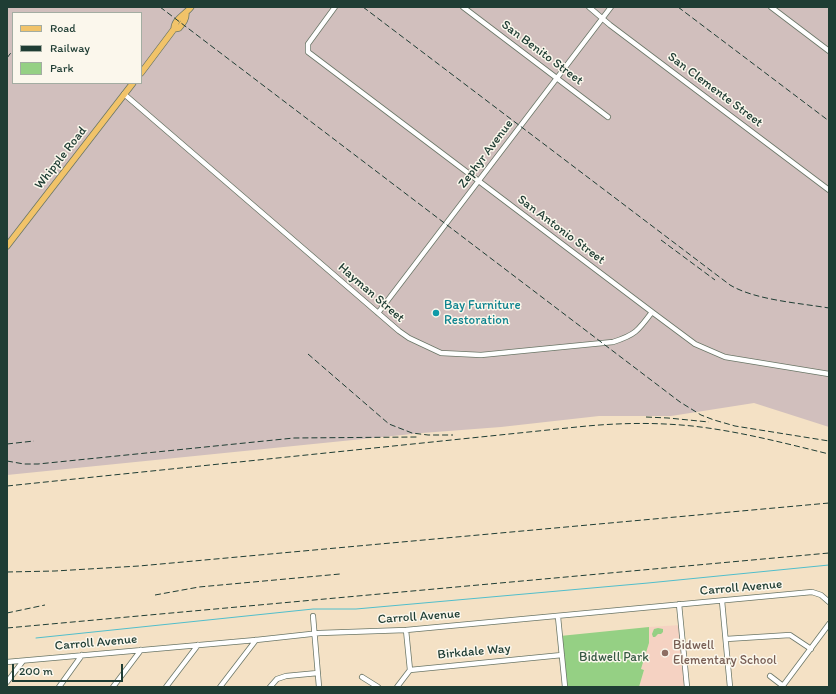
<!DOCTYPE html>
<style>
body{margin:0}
#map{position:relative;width:836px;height:694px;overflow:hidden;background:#f4e1c5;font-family:Itim,sans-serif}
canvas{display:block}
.frame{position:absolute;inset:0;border:8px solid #1f3d34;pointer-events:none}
.legend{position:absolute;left:12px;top:12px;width:130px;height:72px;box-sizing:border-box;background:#fbf7ec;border:1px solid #a3ada2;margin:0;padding:5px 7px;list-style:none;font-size:12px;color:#1f3d34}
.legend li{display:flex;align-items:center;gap:8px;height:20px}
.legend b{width:20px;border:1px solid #a3ada2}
.scale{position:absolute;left:12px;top:664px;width:111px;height:18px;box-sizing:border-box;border:2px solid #1f3d34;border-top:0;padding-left:5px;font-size:12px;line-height:14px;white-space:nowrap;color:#1f3d34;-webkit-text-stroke:3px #fbf7ec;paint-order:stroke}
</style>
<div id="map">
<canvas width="836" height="694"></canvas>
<div class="frame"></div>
<ul class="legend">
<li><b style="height:5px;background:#f1c369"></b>Road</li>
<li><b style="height:5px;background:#1f3d34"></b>Railway</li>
<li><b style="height:11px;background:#95d084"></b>Park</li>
</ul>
<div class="scale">200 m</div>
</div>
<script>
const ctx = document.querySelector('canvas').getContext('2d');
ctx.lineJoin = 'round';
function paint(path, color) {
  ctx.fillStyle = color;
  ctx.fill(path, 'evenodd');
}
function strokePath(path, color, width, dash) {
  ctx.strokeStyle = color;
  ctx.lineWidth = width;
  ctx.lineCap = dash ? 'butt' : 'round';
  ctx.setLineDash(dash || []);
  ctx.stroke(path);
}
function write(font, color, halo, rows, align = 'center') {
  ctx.font = font + ' Itim,sans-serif';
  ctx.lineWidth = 3;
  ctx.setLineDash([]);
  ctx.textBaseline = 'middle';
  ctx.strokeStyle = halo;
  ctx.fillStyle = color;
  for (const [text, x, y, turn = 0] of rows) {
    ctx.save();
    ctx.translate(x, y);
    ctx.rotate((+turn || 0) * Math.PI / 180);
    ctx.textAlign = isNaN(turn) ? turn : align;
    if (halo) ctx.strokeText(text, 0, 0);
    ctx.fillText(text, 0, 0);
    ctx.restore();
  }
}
paint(new Path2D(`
 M 681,625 L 687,687 L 639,687 L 644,670 L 641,669 L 649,643 L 649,627 Z`), '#f5d2c2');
paint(new Path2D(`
 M 7,7 L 829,7 L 829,427 L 754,403 L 671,416 L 599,416 L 501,427 L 422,433 L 7,475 ZM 13,13 L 141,13 L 141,83 L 13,83 Z`), '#d1bfbd');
paint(new Path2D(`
 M 649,627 L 649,643 L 641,669 L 644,670 L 639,687 L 565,687 L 560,636 Z
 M 658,628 L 663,629 L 663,632 L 661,634 L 658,634 L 655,637 L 653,637 L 652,634 L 654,629 Z`), '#95d084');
strokePath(new Path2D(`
 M 36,638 L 313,609 L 356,609 L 648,583 L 829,565`), '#51becb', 1);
const minor = new Path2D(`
 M 335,7 L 308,44 L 308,52 L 312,55 L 652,312 L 695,344 L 725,357 L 829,374
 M 463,7 L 608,117
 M 589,7 L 610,25 L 829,190
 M 771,7 L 829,51
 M 124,94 L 399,331 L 409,338 L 441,353 L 481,355 L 613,342 C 635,335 638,331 652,312
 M 378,313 L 611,7
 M 722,601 L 730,687
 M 679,604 L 687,687
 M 313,616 L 319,687
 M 558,617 L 565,687
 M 406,630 L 410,670
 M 726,639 L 790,635 L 811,649
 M 7,662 L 256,640 L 320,633 L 406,630 L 812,592 L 821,595 L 829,602
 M 770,676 L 783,686
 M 362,677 L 378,687
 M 7,682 L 23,661
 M 59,687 L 82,655
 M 113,687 L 141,650
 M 166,687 L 198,645
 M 220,687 L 256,640
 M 270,687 L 277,679 L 286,676 L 318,673
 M 397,687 L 410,670 L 562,655
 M 782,687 L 829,624`);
const major = new Path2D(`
 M 174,29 L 179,28 C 183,23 186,20 186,14
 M 141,73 L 174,29 C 174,19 186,14 191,7
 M 7,246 L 133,83`);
strokePath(minor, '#6a7667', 6);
strokePath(major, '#6a7667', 7);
strokePath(minor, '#fff', 4.5);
strokePath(major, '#f1c369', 5.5);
strokePath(new Path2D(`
 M 160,7 L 680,402 L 701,415 L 714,420 L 735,426 L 829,441
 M 363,7 L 730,285 C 755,300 799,303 829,308
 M 678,7 L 829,121
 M 7,58 L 13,50
 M 661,240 L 715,280
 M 308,354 L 389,424 L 412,433 L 428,435 L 453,435
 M 646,417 L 668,418 L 709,422
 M 7,444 L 34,441
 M 7,461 L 24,464 L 38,464 L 294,438 L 417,437
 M 7,486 L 577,427 C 615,423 653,422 692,426 C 738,431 784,443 829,454
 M 7,572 L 55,571 L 139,566 L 829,503
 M 155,595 L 199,587 L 340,574
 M 7,613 L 45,605
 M 7,628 L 829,553`), '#1f3d34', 1, [6, 3]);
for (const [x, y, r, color] of [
 [436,313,4,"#0f9aa8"],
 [665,653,4,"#8d6e63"]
]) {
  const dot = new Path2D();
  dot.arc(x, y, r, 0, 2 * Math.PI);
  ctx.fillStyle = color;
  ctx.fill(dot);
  strokePath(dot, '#fbf7ec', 1.5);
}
write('13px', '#1f3d34', '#fbf7ec', [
 ["San Benito Street",542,53,37],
 ["San Clemente Street",715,90,37],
 ["Zephyr Avenue",486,154,-53],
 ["Whipple Road",61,158,-52],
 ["San Antonio Street",561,230,37],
 ["Hayman Street",371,293,41],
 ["Carroll Avenue",741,588,-5],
 ["Carroll Avenue",419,617,-4],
 ["Carroll Avenue",96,643,-5],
 ["Birkdale Way",474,652,-5]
]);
write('13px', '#0d838f', '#fbf7ec', [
 ["Bay Furniture",444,306],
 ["Restoration",444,321]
], 'left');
write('13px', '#785e54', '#fbf7ec', [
 ["Bidwell",673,646],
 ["Elementary School",673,661]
], 'left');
write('13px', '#375a44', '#fbf7ec', [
 ["Bidwell Park",614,658]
]);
</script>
